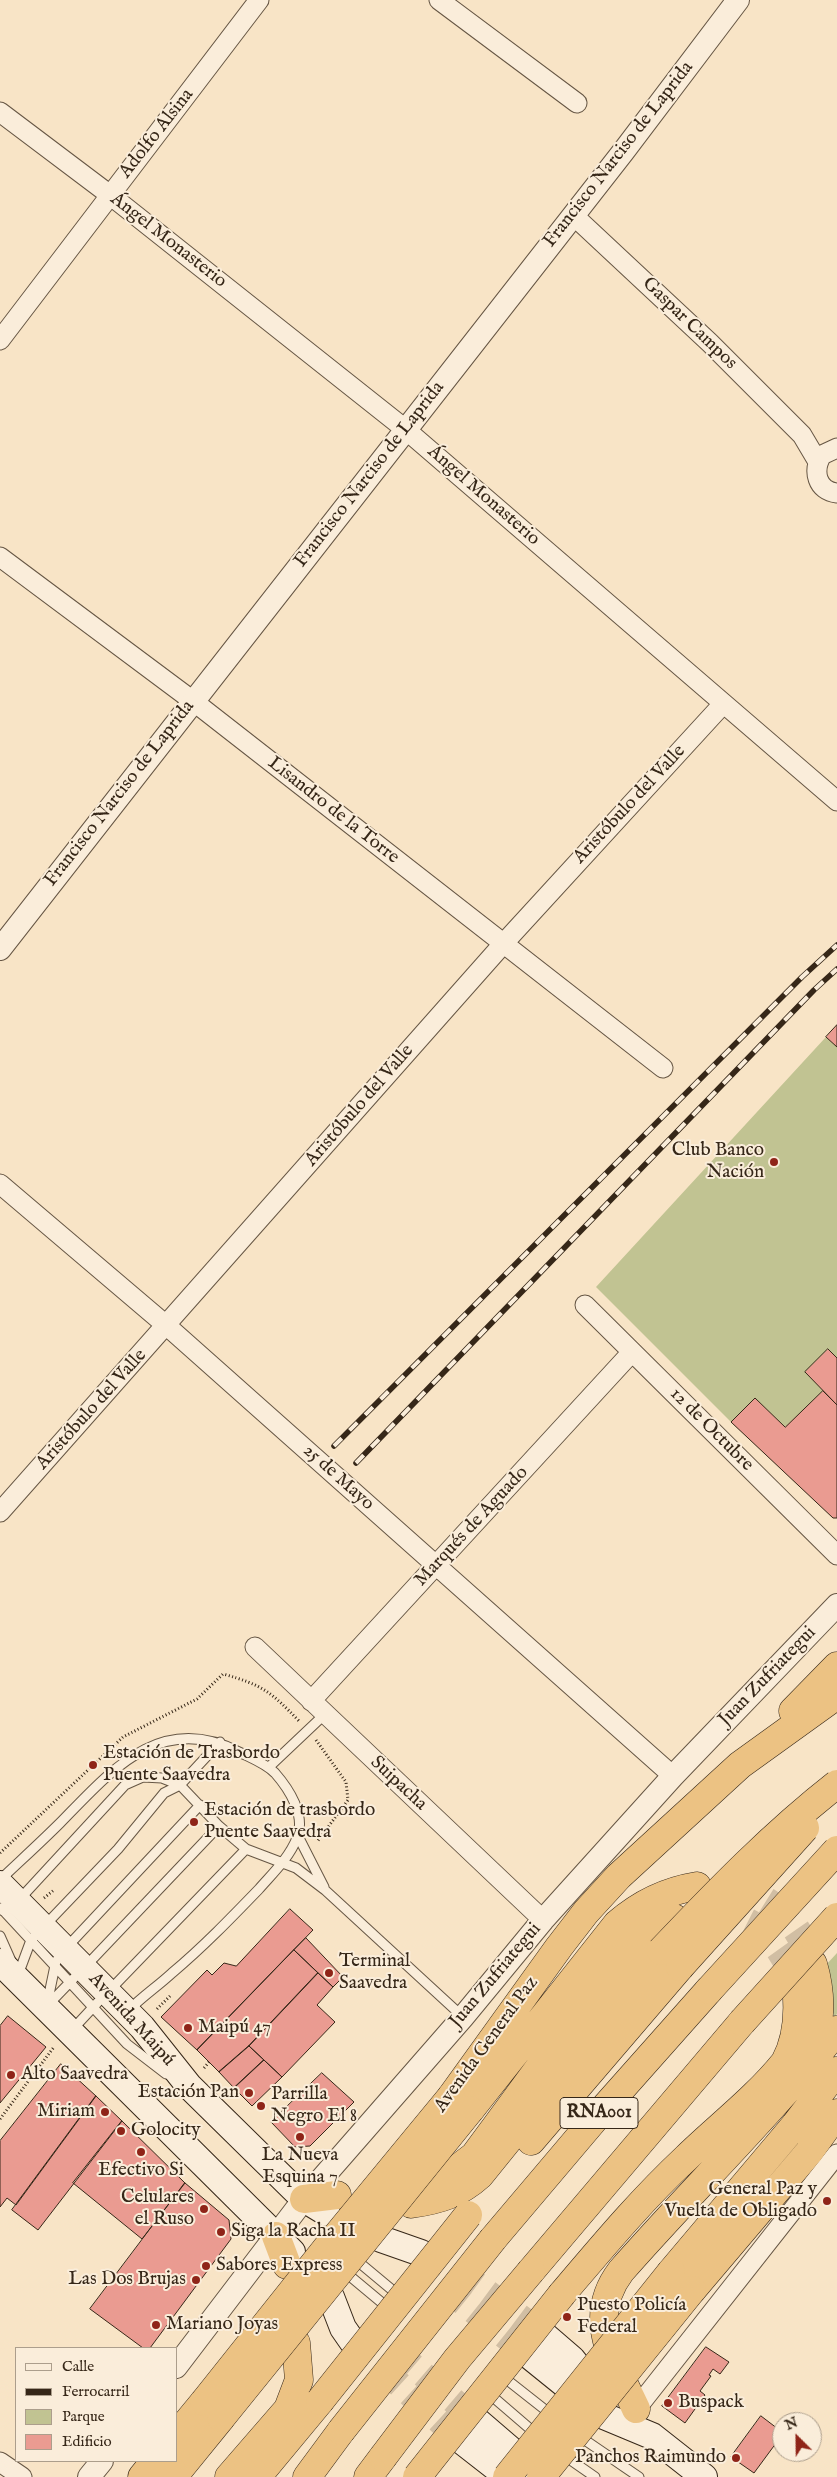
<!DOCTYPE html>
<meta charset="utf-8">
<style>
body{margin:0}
#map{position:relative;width:837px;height:2477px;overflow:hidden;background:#f8e4c6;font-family:"IM FELL English",serif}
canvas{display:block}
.legend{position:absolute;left:15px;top:2347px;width:162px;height:115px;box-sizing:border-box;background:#faedda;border:1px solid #ac9e8c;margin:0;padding:6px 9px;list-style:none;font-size:15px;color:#362718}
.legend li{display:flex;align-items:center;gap:10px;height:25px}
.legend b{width:25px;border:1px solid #ac9e8c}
.north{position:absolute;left:772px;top:2412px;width:50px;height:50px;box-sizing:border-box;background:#faedda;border:1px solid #ac9e8c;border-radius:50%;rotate:337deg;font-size:14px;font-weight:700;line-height:20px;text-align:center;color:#362718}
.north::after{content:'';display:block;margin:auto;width:18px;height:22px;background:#8f2418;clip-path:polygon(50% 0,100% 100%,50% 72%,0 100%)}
</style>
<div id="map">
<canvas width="837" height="2477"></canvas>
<ul class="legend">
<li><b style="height:6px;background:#faedda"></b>Calle</li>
<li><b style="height:6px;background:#362718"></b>Ferrocarril</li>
<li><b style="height:14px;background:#c1c392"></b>Parque</li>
<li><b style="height:14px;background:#ea9b91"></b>Edificio</li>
</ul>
<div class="north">N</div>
</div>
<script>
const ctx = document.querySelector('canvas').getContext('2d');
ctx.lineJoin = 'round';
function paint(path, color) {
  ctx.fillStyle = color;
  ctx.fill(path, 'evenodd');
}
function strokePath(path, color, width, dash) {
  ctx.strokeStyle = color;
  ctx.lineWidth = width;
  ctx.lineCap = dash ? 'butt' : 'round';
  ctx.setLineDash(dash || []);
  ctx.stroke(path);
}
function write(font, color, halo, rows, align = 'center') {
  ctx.font = font + ' "IM FELL English",serif';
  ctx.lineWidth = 4;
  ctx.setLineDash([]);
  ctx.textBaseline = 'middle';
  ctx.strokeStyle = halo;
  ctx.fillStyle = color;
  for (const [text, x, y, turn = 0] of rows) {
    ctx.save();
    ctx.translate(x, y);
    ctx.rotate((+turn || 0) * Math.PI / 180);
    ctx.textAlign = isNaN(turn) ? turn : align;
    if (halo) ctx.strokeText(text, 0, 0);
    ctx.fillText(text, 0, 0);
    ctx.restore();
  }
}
paint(new Path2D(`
 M 837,1025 L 837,1518 L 833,1518 L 731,1422 L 596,1287 Z
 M 837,1953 L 837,2014 L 834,2017 L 825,1966 Z`), '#c1c392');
const building = new Path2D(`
 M 837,1025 L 837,1047 L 826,1037 Z
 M 828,1349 L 837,1358 L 837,1405 L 805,1372 Z
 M 823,1391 L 837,1405 L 837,1518 L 833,1518 L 731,1422 L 755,1398 L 785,1427 Z
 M 290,1909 L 313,1930 L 197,2050 L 161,2017 L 207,1970 L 212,1975 L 224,1963 L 236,1966 Z
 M 306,1938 L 343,1977 L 333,1987 L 294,1950 Z
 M 294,1950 L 318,1973 L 249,2046 L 219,2072 L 197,2050 Z
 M 318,1973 L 333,1987 L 317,2005 L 335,2022 L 282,2077 L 249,2046 Z
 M 8,2016 L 46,2047 L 0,2103 L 0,2026 Z
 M 249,2046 L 264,2060 L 234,2088 L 219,2072 Z
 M 264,2060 L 282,2077 L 252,2106 L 234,2088 Z
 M 61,2064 L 96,2096 L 16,2205 L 7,2198 L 0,2207 L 0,2141 Z
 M 322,2073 L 354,2102 L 310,2146 L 295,2147 L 271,2122 Z
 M 96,2096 L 122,2121 L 38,2230 L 12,2210 Z
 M 122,2121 L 185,2183 L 142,2239 L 73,2183 Z
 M 185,2183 L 229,2220 L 231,2239 L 150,2348 L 143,2348 L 90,2309 Z
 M 706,2347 L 729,2362 L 720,2374 L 713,2369 L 709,2375 L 711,2376 L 700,2391 L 705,2395 L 685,2423 L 662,2406 Z
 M 761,2416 L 782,2432 L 782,2435 L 754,2473 L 731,2457 Z`);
paint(building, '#ea9b91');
strokePath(building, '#362718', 1);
strokePath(new Path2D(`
 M 421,2253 L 457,2270 L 543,2334
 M 413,2262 L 526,2353
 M 364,2324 L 475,2419
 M 352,2341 L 458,2438`), '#d1bea3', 26, [26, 13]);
strokePath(new Path2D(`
 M 727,1886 C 771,1894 800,1923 813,1964
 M 707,1913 C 752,1912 785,1943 796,1986`), '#d1bea3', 28, [28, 14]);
const service = new Path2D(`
 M 269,1767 L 325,1714
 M 298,1836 L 324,1887
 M 0,1880 C 20,1861 41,1842 60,1823 C 111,1771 160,1711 239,1752 C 251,1758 265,1763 275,1773 C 289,1789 306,1815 297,1838 C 289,1858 273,1873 259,1889 C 231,1918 203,1947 172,1973 C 158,1986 143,1996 129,2010
 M 1,1908 L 127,2044 L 166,2074
 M 0,1909 L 5,1912 L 18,1901 L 125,1785 L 143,1777 L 162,1778 L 180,1785 L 219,1826 L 246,1849 L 296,1868 L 325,1890 L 463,2017
 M 0,1936 L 12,1963
 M 67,1947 L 200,1805
 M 85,1967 L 219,1826
 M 18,1975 L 31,1940 L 118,1849 L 164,1793 L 180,1785 L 220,1742
 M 109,1991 L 246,1849
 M 47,2004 L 56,1961
 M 47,2006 L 74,1978
 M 71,2031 L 98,2002
 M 361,2264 L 391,2289
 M 351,2277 L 381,2302
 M 506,2379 L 553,2416
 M 493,2397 L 536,2434
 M 579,2436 L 639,2477
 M 562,2454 L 595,2477`);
const minor = new Path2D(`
 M 439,0 L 577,103
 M 0,112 L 110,195 L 405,429 L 837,801
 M 573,215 L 710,343 L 802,435 L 818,462
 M 0,340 L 259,0
 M 837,448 L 822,455 C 812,471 817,491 837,493
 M 0,557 L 193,701 L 663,1068
 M 0,1184 L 167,1326 L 673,1776
 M 585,1305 L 837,1555
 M 0,1512 L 503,944 L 723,704
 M 255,1647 L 543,1920
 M 311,1701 L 632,1352
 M 636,2409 L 837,2154
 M 0,2462 L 22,2477`);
const tertiary = new Path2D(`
 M 0,949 L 623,152 L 738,0
 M 176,2367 L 304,2199 L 463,2017 L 543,1920 L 673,1776 L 837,1605
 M 89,2477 L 102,2461`);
const secondary = new Path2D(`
 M 0,1884 L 142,2027 L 189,2086 L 304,2199 L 327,2213
 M 0,1962 L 292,2252
 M 381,2239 L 421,2253
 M 331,2297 L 343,2328 L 352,2341
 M 543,2334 L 572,2359 L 600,2394
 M 526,2353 L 604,2416 L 652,2436 L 704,2477
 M 475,2419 L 539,2474
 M 458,2438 L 508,2477`);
const motorway = new Path2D(`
 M 793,1711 L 837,1666
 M 808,2059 C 821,2027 823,1998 813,1964
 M 451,2097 L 559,1947 L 586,1912 L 619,1876 L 740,1765 L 837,1695
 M 470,2110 L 617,1924 C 641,1903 666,1891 697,1886
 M 531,2141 L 680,1967
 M 422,2182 L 453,2172 L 474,2156 L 626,1950 L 653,1928 L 674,1918
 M 304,2199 L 337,2195
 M 411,2204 C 439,2200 459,2194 480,2175 L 661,1951
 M 276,2236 L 287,2265
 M 493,2239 L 598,2115 L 709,1990
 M 531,2271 L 742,2022
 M 671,2272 L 795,2125 L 837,2071
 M 692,2290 L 809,2152 L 837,2113
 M 562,2294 C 602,2247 641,2200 686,2158 C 719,2126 756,2098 785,2062 C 798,2038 799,2012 796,1986
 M 636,2409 C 614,2362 585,2318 621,2271 C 692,2190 770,2115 837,2030
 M 176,2436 L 204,2402
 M 142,2477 L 155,2461
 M 173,2477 L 221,2418
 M 229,2477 L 288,2409 L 299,2380 L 296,2343
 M 257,2477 L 320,2401
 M 307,2477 L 341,2431
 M 368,2477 L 383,2457`);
strokePath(service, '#665644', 11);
strokePath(minor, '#665644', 21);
strokePath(tertiary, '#665644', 24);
strokePath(secondary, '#362718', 28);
strokePath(motorway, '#362718', 29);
strokePath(new Path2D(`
 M 316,1740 L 346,1782 L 348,1800 L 317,1842
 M 0,1853 L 123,1737 L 197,1699 L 223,1674 C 263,1685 271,1692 299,1721
 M 44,1898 L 54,1890
 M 157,2009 L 170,1996
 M 204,2068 L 209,2062
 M 0,2119 L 54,2047`), '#362718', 3, [1, 2.5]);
strokePath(service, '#faedda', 9);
strokePath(minor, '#faedda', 19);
strokePath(tertiary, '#faedda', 22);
strokePath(secondary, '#faedda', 26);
strokePath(motorway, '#ecc283', 28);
const rail = new Path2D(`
 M 334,1446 L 802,977 L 837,945
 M 356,1463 L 814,990 L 837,969`);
strokePath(rail, '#362718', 5.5);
strokePath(rail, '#faedda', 4, [11]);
const motorwayBridge = new Path2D(`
 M 661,1951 C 717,1892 773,1834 837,1784
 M 680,1967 L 805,1828
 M 709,1990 L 837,1850
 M 742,2022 L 837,1917
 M 320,2401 L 468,2215
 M 204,2402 L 329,2245 L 451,2097
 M 221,2418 L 470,2110
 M 341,2431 L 493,2239
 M 383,2457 L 457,2359 L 531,2271
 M 417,2477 L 562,2294
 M 507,2477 L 671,2272
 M 541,2477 L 692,2290`);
strokePath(motorwayBridge, '#362718', 29, []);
strokePath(motorwayBridge, '#ecc283', 28);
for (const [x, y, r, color] of [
 [774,1162,5,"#8f2418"],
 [93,1765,5,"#8f2418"],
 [194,1822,5,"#8f2418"],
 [329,1973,5,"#8f2418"],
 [188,2028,5,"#8f2418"],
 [11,2075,5,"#8f2418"],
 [249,2093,5,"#8f2418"],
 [261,2106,5,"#8f2418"],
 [105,2112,5,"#8f2418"],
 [121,2131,5,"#8f2418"],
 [300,2137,5,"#8f2418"],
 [141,2152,5,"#8f2418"],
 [827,2201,5,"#8f2418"],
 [204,2209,5,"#8f2418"],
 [221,2232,5,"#8f2418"],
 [206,2266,5,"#8f2418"],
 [196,2280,5,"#8f2418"],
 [567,2317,5,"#8f2418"],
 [156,2325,5,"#8f2418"],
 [668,2403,5,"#8f2418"],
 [736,2458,5,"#8f2418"]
]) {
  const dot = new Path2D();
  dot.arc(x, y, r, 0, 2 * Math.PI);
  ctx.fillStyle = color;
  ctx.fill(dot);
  strokePath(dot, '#faedda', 2);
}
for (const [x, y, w] of [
 [599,2113,78]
]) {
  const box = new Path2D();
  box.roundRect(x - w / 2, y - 15.5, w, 31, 4);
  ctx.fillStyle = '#faedda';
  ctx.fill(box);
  strokePath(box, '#362718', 1);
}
write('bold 18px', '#362718', null, [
 ["RNA001",599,2113]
]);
write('19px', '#362718', '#faedda', [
 ["Adolfo Alsina",157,134,-52],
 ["Francisco Narciso de Laprida",619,155,-52],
 ["Ángel Monasterio",168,241,38],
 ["Gaspar Campos",689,324,44],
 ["Francisco Narciso de Laprida",370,475,-52],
 ["Ángel Monasterio",483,496,41],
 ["Francisco Narciso de Laprida",120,794,-52],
 ["Aristóbulo del Valle",630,805,-47],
 ["Lisandro de la Torre",333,811,38],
 ["Aristóbulo del Valle",360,1106,-49],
 ["Aristóbulo del Valle",92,1410,-48],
 ["12 de Octubre",711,1430,45],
 ["25 de Mayo",338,1478,42],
 ["Marqués de Aguado",472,1527,-47],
 ["Juan Zufriategui",768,1677,-46],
 ["Suipacha",398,1784,43],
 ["Juan Zufriategui",496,1976,-50],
 ["Avenida Maipú",131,2020,48],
 ["Avenida General Paz",487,2045,-54]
]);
write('19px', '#362718', '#faedda', [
 ["Club Banco",764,1151,"right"],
 ["Nación",764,1173,"right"],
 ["Estación de Trasbordo",103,1754],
 ["Puente Saavedra",103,1776],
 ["Estación de trasbordo",204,1811],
 ["Puente Saavedra",204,1833],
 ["Terminal",339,1962],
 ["Saavedra",339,1984],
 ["Maipú 47",198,2028],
 ["Alto Saavedra",21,2075],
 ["Estación Pan",239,2093,"right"],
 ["Parrilla",271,2095],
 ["Negro El 8",271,2117],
 ["Miriam",95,2112,"right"],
 ["Golocity",131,2131],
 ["La Nueva",300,2156,"center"],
 ["Esquina 7",300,2178,"center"],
 ["Efectivo Si",141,2171,"center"],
 ["General Paz y",817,2190,"right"],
 ["Vuelta de Obligado",817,2212,"right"],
 ["Celulares",194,2198,"right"],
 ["el Ruso",194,2220,"right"],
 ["Siga la Racha II",231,2232],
 ["Sabores Express",216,2266],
 ["Las Dos Brujas",186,2280,"right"],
 ["Puesto Policía",577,2306],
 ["Federal",577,2328],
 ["Mariano Joyas",166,2325],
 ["Buspack",678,2403],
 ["Panchos Raimundo",726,2458,"right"]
], 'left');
</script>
